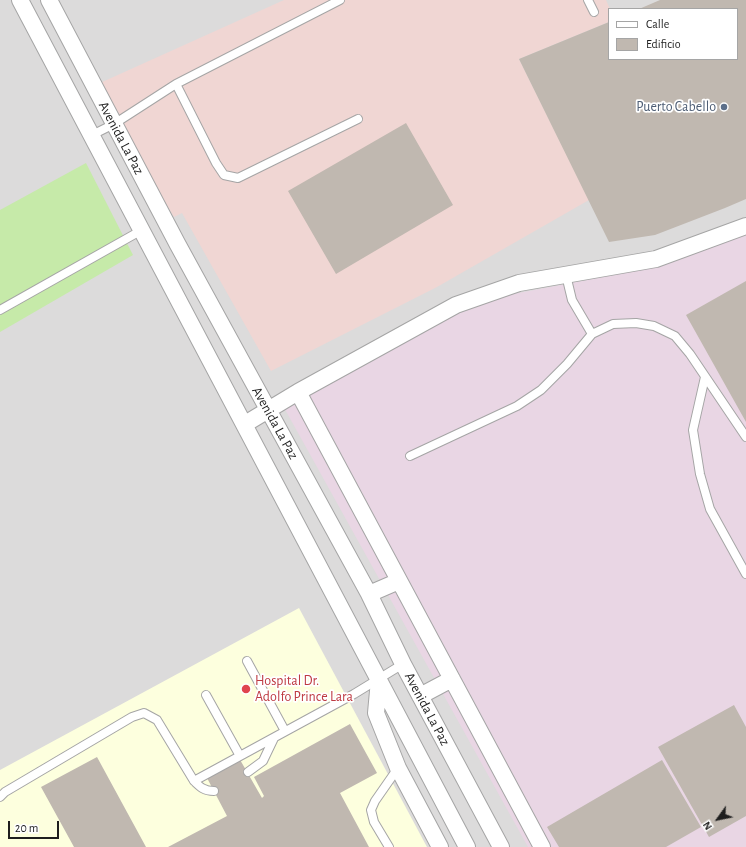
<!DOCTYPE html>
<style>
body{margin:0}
#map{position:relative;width:746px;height:847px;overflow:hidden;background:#efece4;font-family:"Alegreya Sans",sans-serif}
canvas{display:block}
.legend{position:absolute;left:608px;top:8px;width:130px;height:52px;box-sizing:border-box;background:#fff;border:1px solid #a5a5a5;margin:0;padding:5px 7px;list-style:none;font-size:12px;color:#1e1e1e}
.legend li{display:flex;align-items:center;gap:8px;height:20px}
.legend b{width:20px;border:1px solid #a5a5a5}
.north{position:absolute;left:698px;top:799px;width:40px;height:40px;-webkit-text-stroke:3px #fff;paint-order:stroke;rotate:237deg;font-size:11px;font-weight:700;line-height:16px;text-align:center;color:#1e1e1e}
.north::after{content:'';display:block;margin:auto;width:14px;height:18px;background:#1e1e1e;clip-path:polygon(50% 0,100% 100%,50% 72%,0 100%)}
.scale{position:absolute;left:8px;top:821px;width:51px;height:18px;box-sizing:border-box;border:2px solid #1e1e1e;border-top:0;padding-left:5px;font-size:12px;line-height:14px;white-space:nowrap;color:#1e1e1e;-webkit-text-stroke:3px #fff;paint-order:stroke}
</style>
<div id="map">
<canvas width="746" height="847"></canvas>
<ul class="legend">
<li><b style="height:5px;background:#fff"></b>Calle</li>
<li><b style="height:11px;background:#c0b8b0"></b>Edificio</li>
</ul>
<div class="north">N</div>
<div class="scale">20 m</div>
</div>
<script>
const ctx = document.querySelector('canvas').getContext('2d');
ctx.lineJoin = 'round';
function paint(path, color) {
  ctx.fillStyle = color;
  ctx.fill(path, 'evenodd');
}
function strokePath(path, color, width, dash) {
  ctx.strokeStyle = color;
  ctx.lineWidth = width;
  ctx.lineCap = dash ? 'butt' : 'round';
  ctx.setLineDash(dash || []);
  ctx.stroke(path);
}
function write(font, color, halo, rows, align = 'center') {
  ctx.font = font + ' "Alegreya Sans",sans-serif';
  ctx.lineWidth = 3.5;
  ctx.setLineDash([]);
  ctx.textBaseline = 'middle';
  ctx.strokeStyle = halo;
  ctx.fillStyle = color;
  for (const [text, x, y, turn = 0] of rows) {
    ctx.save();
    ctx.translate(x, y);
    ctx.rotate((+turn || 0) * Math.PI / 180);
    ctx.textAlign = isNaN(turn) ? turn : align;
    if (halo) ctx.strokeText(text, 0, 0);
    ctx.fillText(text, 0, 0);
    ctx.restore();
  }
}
paint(new Path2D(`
 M 0,0 L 746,0 L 746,847 L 0,847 ZM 609,9 L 737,9 L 737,59 L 609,59 Z`), '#dcdbdb');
paint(new Path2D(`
 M 284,0 L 606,0 L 610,9 L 609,9 L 609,22 L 519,59 L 589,200 L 437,287 L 271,371 L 182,213 L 174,217 L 111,116 L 100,83 Z`), '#f0d6d3');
paint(new Path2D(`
 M 746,229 L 746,847 L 528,847 L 282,404 L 417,329 L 508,295 L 650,268 Z`), '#e9d6e4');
paint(new Path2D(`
 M 299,608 L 427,847 L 0,847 L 0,770 Z`), '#fdffde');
paint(new Path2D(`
 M 86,163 L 133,255 L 0,332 L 0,210 Z`), '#c6eaa9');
paint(new Path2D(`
 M 660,0 L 746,0 L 746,199 L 725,208 L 655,235 L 609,242 L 519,59 L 609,22 L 609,59 L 737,59 L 737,9 L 639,9 Z
 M 406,123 L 453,205 L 336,274 L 288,191 Z
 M 746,281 L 746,422 L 686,315 Z
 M 734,705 L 746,727 L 746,816 L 709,837 L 658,747 Z
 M 350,724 L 377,773 L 340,793 L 369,847 L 168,847 L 227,816 L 206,776 L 239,758 L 262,798 L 264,796 L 254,777 Z
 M 97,757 L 146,847 L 74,847 L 41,787 Z
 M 662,760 L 701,827 L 666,847 L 559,847 L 547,827 Z`), '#c0b8b0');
const service = new Path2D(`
 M 588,0 L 594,12
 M 176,84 L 216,163 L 224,175 L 238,178 L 358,119
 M 92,135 L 114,124 L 176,84 L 340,0
 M 566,275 L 572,300 L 592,334 L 613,324 L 636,323 L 654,326 L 675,336 L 690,354 L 746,437
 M 0,310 L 142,230
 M 705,377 L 693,430 L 700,474 L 710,509 L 746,574
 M 410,456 L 517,406 L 541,390 L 567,364 L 592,334
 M 247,661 L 285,731
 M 206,695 L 240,756
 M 248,772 L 263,761 L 274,738
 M 194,781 C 200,787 204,791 214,791
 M 0,797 L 5,792 L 132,717 L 144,713 L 157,720 L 194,781 L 354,694 L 403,664
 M 389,847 L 374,822 L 371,810 L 375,801 L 398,768`);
const minor = new Path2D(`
 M 20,0 L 467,847
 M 49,0 L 178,245 L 369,594 L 403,664 L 501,847
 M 298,392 L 542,847
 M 245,424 L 298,392 L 456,305 L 519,283 L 656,259 L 746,226
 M 369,594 L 399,581
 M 379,680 L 376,713 L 398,768 L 440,847
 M 420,696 L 452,679`);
strokePath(service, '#a5a5a5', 10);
strokePath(minor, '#a5a5a5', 18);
strokePath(service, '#fff', 8);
strokePath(minor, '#fff', 16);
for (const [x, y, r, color] of [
 [724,107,4,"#5c6f8a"],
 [246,689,5,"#e0444e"]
]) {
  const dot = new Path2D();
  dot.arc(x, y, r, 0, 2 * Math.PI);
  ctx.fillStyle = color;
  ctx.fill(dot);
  strokePath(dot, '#fff', 1.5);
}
write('14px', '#4e5e75', '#fff', [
 ["Puerto Cabello",716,107]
], 'right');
write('14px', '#1e1e1e', '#fff', [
 ["Avenida La Paz",121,138,62],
 ["Avenida La Paz",275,423,61],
 ["Avenida La Paz",427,709,62]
]);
write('14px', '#be3a42', '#fff', [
 ["Hospital Dr.",255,681],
 ["Adolfo Prince Lara",255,697]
], 'left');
</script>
